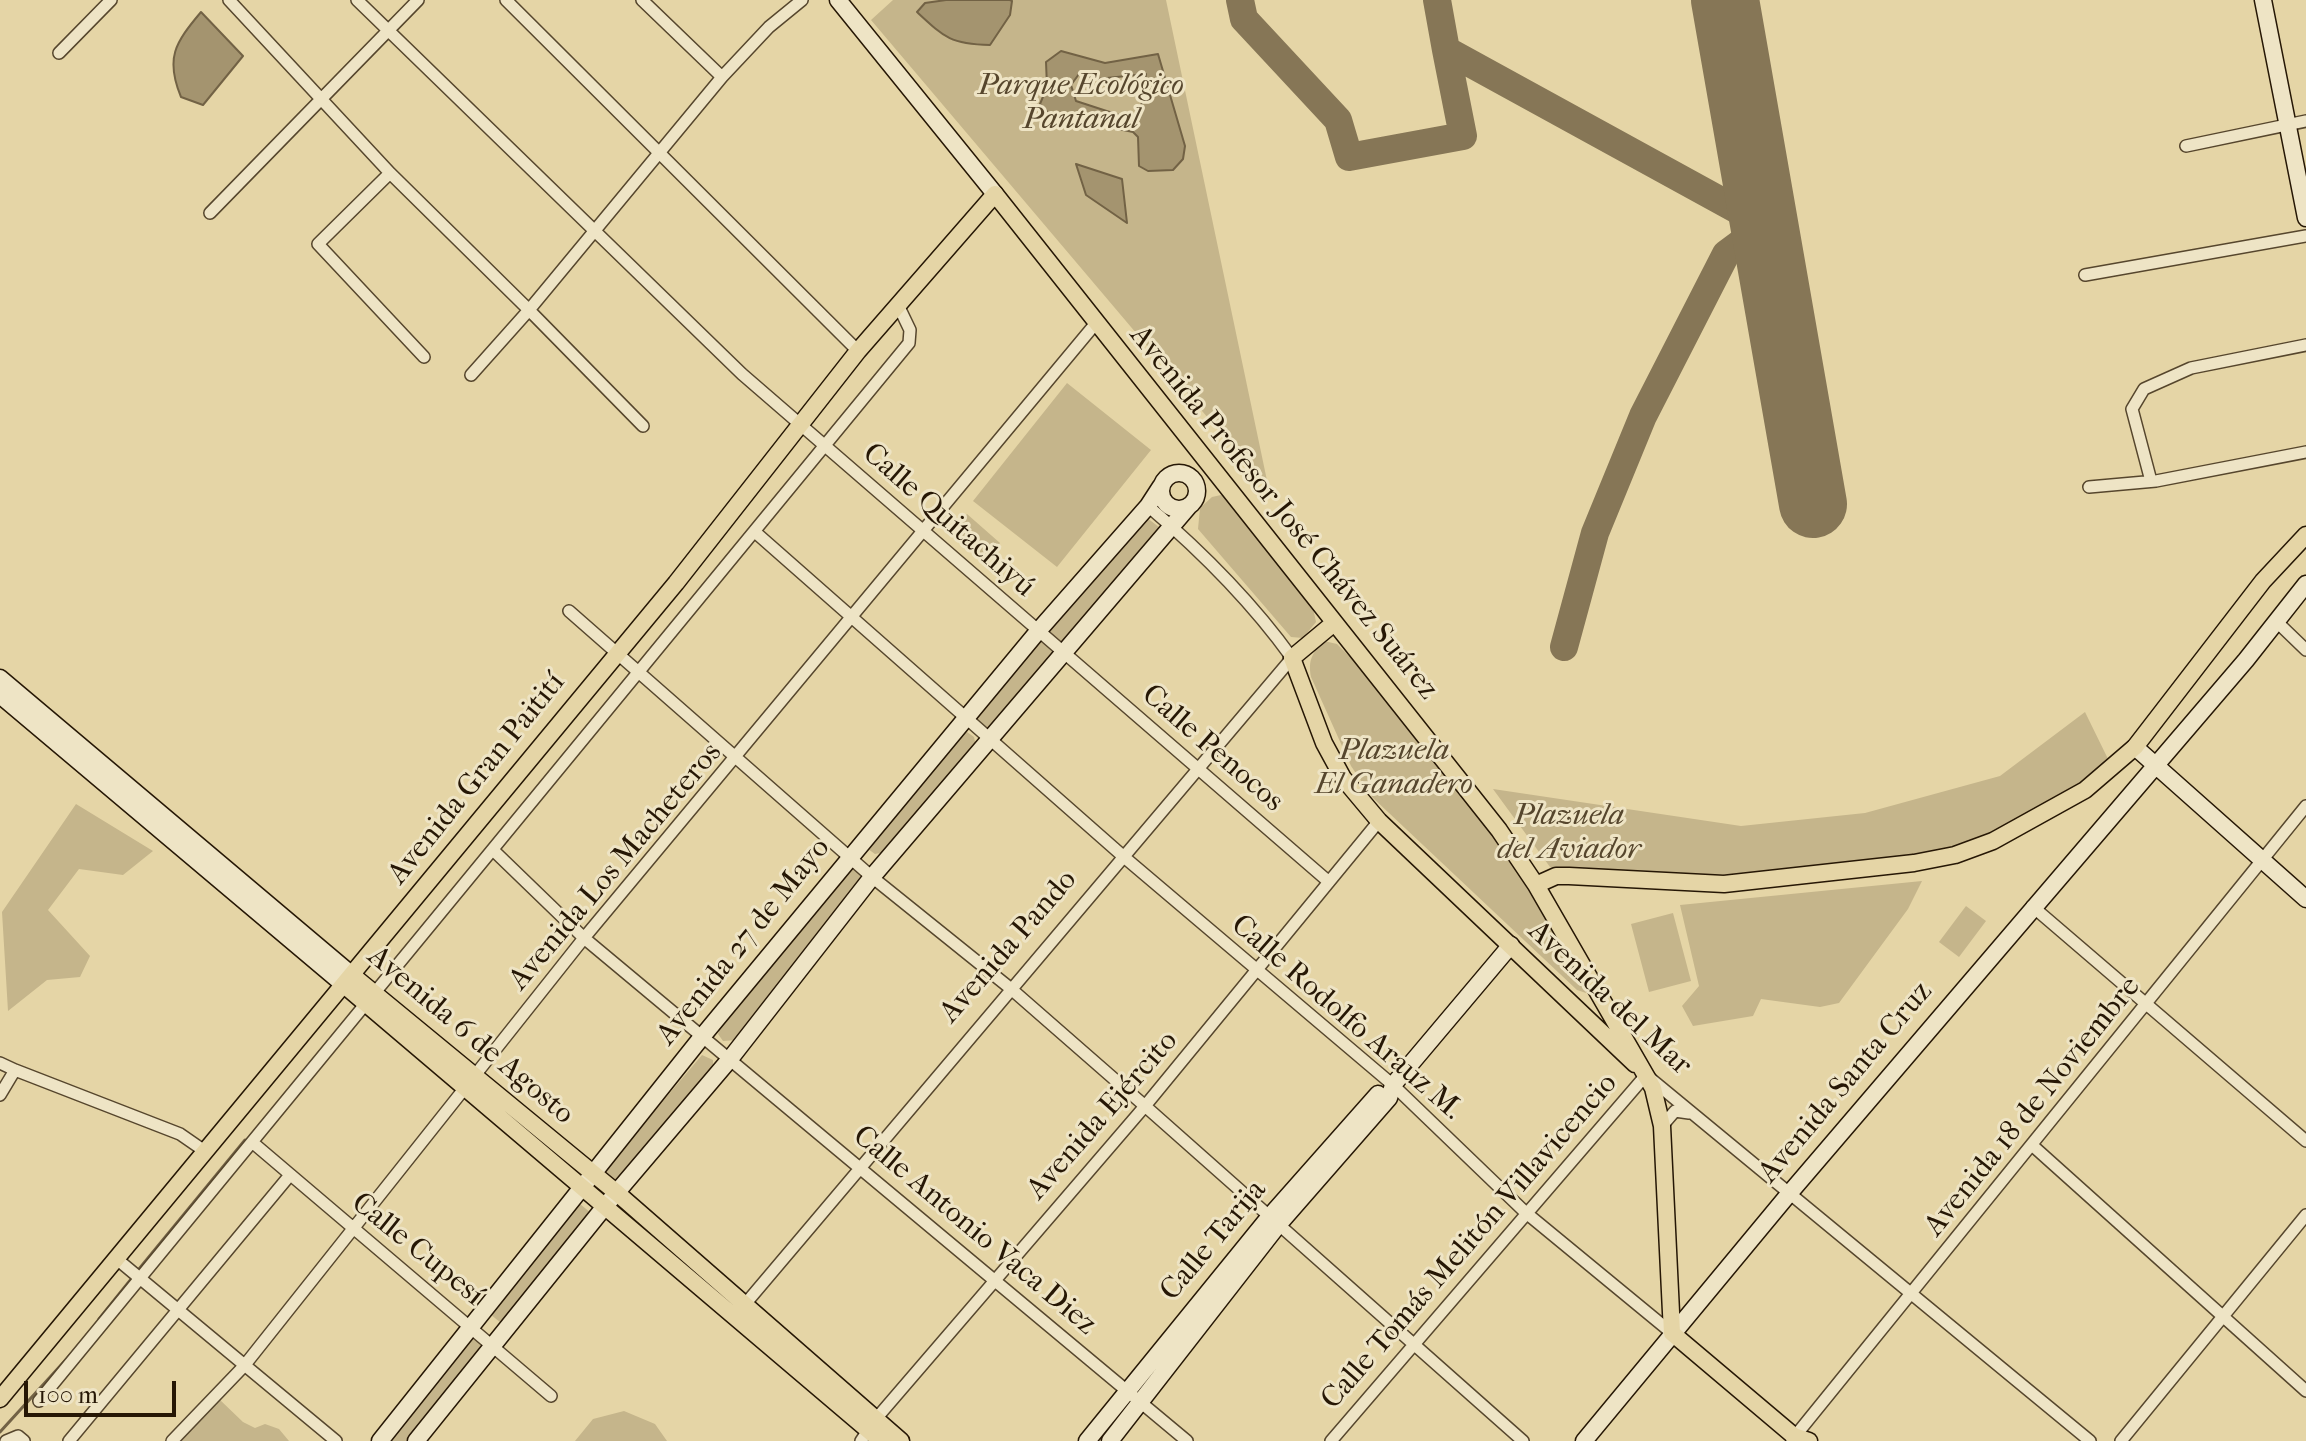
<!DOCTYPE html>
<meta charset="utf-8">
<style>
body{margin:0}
#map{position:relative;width:2306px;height:1441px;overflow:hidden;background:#e5d5a6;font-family:"IM FELL French Canon",serif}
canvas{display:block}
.scale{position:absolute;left:24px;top:1381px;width:152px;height:36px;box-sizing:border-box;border:4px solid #261705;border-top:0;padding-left:10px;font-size:24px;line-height:28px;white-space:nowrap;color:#261705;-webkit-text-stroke:6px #eee4c5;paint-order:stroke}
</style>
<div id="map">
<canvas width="2306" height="1441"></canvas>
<div class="scale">100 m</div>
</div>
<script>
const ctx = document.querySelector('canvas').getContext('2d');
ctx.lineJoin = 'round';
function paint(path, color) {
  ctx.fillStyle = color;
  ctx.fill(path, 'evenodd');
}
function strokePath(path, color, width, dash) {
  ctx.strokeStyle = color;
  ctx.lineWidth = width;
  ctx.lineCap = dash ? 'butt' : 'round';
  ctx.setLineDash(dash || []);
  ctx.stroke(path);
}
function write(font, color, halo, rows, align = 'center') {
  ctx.font = font + ' "IM FELL French Canon",serif';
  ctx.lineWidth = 6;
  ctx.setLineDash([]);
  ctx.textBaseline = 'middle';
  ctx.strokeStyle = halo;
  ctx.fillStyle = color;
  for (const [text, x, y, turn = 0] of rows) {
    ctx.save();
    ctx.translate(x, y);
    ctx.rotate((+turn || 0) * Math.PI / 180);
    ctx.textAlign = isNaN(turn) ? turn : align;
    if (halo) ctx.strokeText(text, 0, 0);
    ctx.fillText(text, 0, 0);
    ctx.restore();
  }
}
paint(new Path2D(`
 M 893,0 L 1166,0 L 1269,490 L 871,20 Z
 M 1067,383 L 1151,450 L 1057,567 L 973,501 Z
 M 1221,495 L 1232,498 L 1312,603 L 1316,622 L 1303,638 L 1291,637 L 1198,529 L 1200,508 L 1212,497 Z
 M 967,514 L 1000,543 L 985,561 L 951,533 Z
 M 1142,514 L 1164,531 L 1063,647 L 1045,629 Z
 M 1039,637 L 1058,654 L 989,731 L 971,717 Z
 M 1324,641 L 1337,644 L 1353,660 L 1503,849 L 1584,982 L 1586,993 L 1577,990 L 1372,797 L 1351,766 L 1311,677 C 1308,660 1312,653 1324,641 Z
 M 2085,712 L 2109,761 L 2083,786 L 2027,820 L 1951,851 L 1742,874 L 1655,877 L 1550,867 L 1493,789 L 1741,826 L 1865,813 L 2000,776 Z
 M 967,732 L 974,737 L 976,746 L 885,852 L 875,854 L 868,849 L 868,839 L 960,733 Z
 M 76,804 L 153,851 L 123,875 L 79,869 L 48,910 L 90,956 L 80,977 L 47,980 L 8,1011 L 2,912 Z
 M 856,869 L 865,879 L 738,1040 L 723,1041 L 718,1034 L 721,1025 L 850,870 Z
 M 1922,881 L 1908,909 L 1839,1003 L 1820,1007 L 1761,999 L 1753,1016 L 1693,1026 L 1682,1006 L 1699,986 L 1680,905 Z
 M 1966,906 L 1986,921 L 1959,957 L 1939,942 Z
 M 1673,913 L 1691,981 L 1649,992 L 1631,924 Z
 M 702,1055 L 713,1060 L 713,1066 L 617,1187 L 601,1174 Z
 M 580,1204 L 591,1213 L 501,1323 L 490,1314 Z
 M 472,1337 L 484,1348 L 410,1441 L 386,1441 Z
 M 219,1399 L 243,1422 L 255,1428 L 265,1424 L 279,1429 L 289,1441 L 180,1441 Z
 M 624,1411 L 655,1424 L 667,1441 L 575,1441 L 593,1419 Z`), '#c5b58b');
const water = new Path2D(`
 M 946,0 L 1010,0 L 1012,1 L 1010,15 L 990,45 C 951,44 945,38 917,12 L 925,3 Z
 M 201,12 L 243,56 L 203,105 L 181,97 C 165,58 175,43 201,12 Z
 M 1061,51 L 1105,63 L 1158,54 L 1185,146 L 1183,159 L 1173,170 L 1148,171 L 1139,166 L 1138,137 L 1133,132 L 1050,115 L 1040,104 L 1047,87 L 1046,62 ZM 1079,74 L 1097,79 L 1146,74 L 1140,114 L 1122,116 L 1076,101 L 1071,85 Z
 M 1076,164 L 1122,179 L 1127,223 L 1086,195 Z`);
paint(water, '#a4946f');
strokePath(water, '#726245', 2);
strokePath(new Path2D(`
 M 139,1269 L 245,1140
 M 99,1319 L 132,1278
 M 0,1432 L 72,1353`), '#726245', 3);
strokePath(new Path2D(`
 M 1240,0 L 1244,19 L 1338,120 L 1349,157 L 1463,136 L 1446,50
 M 1437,0 L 1446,50 L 1765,225 L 1726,254 L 1643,416 L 1595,533 L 1564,647`), '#867656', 28);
strokePath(new Path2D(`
 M 1725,0 L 1813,504`), '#867656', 68);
const street = new Path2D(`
 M 229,0 L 390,173 L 318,244 L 424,357
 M 357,0 L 742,374 L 1329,882
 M 506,0 L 858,351
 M 642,0 L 722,77
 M 59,53 L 111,0
 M 2186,146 L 2306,121
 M 390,173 L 529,310 L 471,375
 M 210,213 L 418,0
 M 2085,275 L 2306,236
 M 643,426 L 529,310 L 722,77 L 769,27 L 802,0
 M 2151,481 L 2132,409 L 2144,389 L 2191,368 L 2306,345
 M 2089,487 L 2156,481 L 2306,452
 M 755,532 L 1124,857 L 1393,1085 L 1525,1212 L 1672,1333
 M 569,611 L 872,877 L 1010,988 L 1145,1106 L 1523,1441
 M 2277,622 L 2306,650
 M 493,850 L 584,938 L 1187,1441
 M 2032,906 L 2306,1141
 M 0,1063 L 15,1070
 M 0,1095 L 15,1070 L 180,1134 L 206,1152
 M 1662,1126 L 1675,1111 L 1689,1113
 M 252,1142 L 551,1396
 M 2033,1146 L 2306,1391
 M 118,1260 L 336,1441
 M 741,1309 L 1292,658 C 1251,601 1202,552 1148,506
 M 39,1401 L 909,343 L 910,330 L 898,305
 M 1792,1440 L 2306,806
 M 6,1441 L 18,1436 L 24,1441
 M 69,1441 L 290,1175
 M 172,1441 L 244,1366 L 584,938 L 1096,323
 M 861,1441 L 875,1420 L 1145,1106 L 1379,821
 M 1331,1441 L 1646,1075 L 2090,1441
 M 2121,1441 L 2306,1215`);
const secondary = new Path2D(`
 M 838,0 L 995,194
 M 2263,0 L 2306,218
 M1161 491a18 18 0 1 1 36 0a18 18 0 1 1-36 0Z
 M 0,678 L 352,975
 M 0,695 L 344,985
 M 2135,747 L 2306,899
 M 380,1441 L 701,1038 L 1039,630 L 1148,506 L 1161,486
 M 416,1441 L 606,1205 L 730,1059 L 872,877 L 1189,506
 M 1087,1441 L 1270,1216 L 1378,1094
 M 1110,1441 L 1279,1224 L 1389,1098 L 1393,1085 L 1511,945
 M 1584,1441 L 1788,1195 L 2246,660 L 2306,584`);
const primary = new Path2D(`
 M 1334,623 L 1292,658 L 1324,743 L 1343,778 L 1379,821 L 1635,1064
 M 1536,885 L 1556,876 L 1569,876 L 1724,884 L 1914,863 L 1955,855 L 1993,841 L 2085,790 L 2135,747 L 2263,581 L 2306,535
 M 352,975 L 617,1193 L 901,1441
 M 344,985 L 881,1441
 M 0,1399 L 676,583 L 858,351 L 995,194 L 1499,830 L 1536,885 L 1653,1088 L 1662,1126 L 1672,1333 L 1794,1436 L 1809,1441`);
strokePath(street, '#56462d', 14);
strokePath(secondary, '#261705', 19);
strokePath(primary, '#261705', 19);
strokePath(street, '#eee4c5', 11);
strokePath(secondary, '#eee4c5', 16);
strokePath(primary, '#e5d5a6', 16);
write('italic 30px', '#56462d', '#eee4c5', [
 ["Parque Ecológico",1081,87],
 ["Pantanal",1081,121],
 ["Plazuela",1394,752],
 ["El Ganadero",1394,786],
 ["Plazuela",1569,817],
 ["del Aviador",1569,851]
]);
write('30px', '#261705', '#eee4c5', [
 ["Avenida Profesor José Chávez Suárez",1283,513,51],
 ["Calle Quitachiyú",948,521,41],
 ["Calle Penocos",1212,749,41],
 ["Avenida Gran Paitití",477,779,-51],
 ["Avenida Los Macheteros",616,867,-50],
 ["Avenida 27 de Mayo",744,942,-51],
 ["Avenida Pando",1009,947,-49],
 ["Avenida del Mar",1609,999,43],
 ["Calle Rodolfo Arauz M.",1346,1018,41],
 ["Avenida 6 de Agosto",470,1036,40],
 ["Avenida Santa Cruz",1846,1083,-50],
 ["Avenida 18 de Noviembre",2033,1107,-51],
 ["Avenida Ejército",1103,1116,-49],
 ["Calle Antonio Vaca Diez",974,1231,40],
 ["Calle Tarija",1214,1241,-50],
 ["Calle Tomás Melitón Villavicencio",1470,1242,-49],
 ["Calle Cupesí",417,1250,39]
]);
</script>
